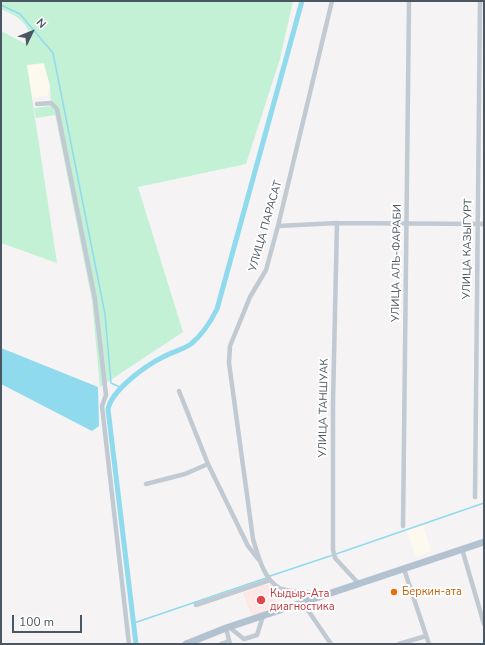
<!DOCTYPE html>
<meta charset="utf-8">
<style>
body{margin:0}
#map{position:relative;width:485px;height:645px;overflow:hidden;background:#f5f3f3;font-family:"Nunito Sans",sans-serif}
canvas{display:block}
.frame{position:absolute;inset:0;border:2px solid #4a5661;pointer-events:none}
.north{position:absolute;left:12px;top:12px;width:40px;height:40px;-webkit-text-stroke:3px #fff;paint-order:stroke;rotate:47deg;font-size:11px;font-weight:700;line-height:16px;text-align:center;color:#4a5661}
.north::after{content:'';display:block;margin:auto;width:14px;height:18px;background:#4a5661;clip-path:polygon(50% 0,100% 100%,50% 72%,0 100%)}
.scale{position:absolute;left:12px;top:615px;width:70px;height:18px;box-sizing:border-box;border:2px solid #4a5661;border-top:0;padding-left:5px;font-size:12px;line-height:14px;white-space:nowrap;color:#4a5661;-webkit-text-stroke:3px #fff;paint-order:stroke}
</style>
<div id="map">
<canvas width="485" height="645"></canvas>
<div class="frame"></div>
<div class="north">N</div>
<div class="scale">100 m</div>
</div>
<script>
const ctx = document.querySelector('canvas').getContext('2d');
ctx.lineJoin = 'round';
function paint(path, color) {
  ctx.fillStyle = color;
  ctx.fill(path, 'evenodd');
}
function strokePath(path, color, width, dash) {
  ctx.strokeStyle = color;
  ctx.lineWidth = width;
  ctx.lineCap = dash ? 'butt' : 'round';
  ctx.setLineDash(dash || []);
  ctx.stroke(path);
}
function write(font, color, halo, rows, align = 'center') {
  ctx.font = font + ' "Nunito Sans",sans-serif';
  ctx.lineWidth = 4;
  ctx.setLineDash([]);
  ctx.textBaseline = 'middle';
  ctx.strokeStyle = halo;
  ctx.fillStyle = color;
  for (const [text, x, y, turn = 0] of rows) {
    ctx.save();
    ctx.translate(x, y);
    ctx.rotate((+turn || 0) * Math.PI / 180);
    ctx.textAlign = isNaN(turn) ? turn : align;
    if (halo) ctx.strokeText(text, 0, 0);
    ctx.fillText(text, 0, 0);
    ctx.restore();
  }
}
paint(new Path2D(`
 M 43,64 L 50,85 L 47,96 L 32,98 L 27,65 Z
 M 423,525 L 431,551 L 416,557 L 407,531 Z`), '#fdf9ef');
paint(new Path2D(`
 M 263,585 L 270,585 L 279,607 L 252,617 L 243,593 Z`), '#fce8e6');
paint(new Path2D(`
 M 1,1 L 293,1 L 280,59 L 246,164 L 138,187 L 183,332 L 100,387 L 92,301 L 56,119 L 55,115 L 36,118 L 34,108 L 51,106 L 50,86 L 44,63 L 27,65 L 57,263 L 1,243 L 1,31 L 24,43 L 31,41 C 27,20 19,18 1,9 Z`), '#c3f1d5');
paint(new Path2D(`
 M 1,348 L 98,387 L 99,426 L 92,431 L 1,384 Z`), '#90daee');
strokePath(new Path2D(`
 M 1,5 L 20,14 L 53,53 L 105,314 L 111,383 L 122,388
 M 336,554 L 484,503
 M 270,576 L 333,555
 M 134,623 L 266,578`), '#90daee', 1.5);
strokePath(new Path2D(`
 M 136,644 L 108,409 C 112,390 145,366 163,357 C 172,352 182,350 191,344 C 202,335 211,321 217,309 L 302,1`), '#90daee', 5);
strokePath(new Path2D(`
 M 37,104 L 51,103 L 57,109 L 95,299 L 106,395 L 102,406 L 129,644
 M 337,223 L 333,402 L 333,550 L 335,558 L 359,584
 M 278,226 L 337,223 L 484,224
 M 179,391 L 208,464 L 248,546 L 258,559
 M 146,484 L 185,474 L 208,464
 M 475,497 L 480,1
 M 403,526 L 409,1
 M 462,549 L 484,624
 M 404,569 L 429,644
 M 323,594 C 312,593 288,592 279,588 C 263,578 258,555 253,539 L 229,363 L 230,346 L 250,297 L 266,270 L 278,226 L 332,1
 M 303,603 L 331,644
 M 196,605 L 270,580
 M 229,627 L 244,639 L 257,635 L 263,616
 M 226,628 L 230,644
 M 221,644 L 229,641
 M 399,644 L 426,636`), '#c1cad2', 4.5);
strokePath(new Path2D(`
 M 186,644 L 226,628 L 484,542`), '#b3c2d1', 7);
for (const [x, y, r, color] of [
 [394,592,4,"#e8710a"],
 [261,600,5,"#e0444e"]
]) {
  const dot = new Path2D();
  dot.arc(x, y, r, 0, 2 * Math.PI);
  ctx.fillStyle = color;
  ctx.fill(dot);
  strokePath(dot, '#fff', 1.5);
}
write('11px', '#4a5661', '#fff', [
 ["УЛИЦА ПАРАСАТ",266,226,-74],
 ["УЛИЦА КАЗЫГУРТ",468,249,-89],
 ["УЛИЦА АЛЬ-ФАРАБИ",397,263,-89],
 ["УЛИЦА ТАНШУАК",324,408,-89]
]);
write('11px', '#c56008', '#fff', [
 ["Беркин-ата",402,592]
], 'left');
write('11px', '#be3a42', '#fff', [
 ["Кыдыр-Ата",270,594],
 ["диагностика",270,607]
], 'left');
</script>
